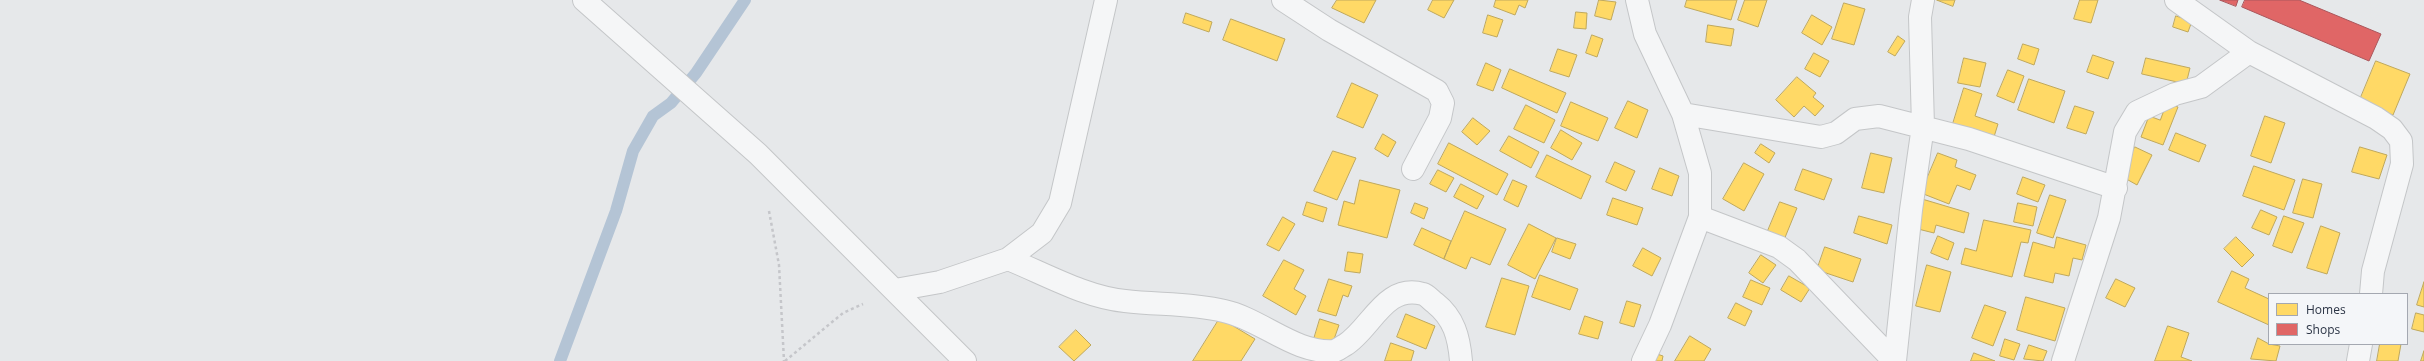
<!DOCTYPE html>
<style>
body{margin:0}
#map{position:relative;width:2424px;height:361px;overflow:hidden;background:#e6e8ea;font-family:"Open Sans",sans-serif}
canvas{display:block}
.legend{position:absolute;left:2268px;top:293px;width:140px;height:52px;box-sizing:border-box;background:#f4f6f9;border:1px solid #a4a8b1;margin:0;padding:5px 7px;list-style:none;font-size:12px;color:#2b3445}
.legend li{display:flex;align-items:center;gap:8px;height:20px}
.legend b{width:20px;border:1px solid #a4a8b1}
</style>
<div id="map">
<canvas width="2424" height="361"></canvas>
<ul class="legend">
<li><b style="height:11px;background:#ffd966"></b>Homes</li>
<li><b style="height:11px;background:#e06666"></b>Shops</li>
</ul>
</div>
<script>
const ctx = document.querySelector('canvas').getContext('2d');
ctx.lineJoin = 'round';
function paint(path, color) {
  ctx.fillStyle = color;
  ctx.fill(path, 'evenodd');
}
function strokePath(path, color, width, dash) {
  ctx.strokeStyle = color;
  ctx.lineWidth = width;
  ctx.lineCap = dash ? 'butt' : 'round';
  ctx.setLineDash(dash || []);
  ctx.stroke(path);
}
const homes = new Path2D(`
 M 1337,0 L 1376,0 L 1364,23 L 1332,8 Z
 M 1433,0 L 1454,0 L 1444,18 L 1428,10 Z
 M 1496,0 L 1528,0 L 1525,8 L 1519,5 L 1515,15 L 1494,7 Z
 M 1599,0 L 1616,2 L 1611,20 L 1595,16 Z
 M 1687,0 L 1737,0 L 1731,20 L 1685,7 Z
 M 1745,0 L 1767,0 L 1758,27 L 1738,20 Z
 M 1937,0 L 1955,0 L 1953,6 Z
 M 2080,0 L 2098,0 L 2091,23 L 2074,19 Z
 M 1844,3 L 1865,9 L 1854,45 L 1832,39 Z
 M 1576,12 L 1587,13 L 1586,29 L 1574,28 Z
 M 1186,13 L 1212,22 L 1209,32 L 1183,23 Z
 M 1488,15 L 1503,20 L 1497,37 L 1483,33 Z
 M 1812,15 L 1832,27 L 1822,45 L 1802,33 Z
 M 2176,16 L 2192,21 L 2188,32 L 2173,27 Z
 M 1231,19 L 1285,39 L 1277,61 L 1223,40 Z
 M 1708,25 L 1734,29 L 1731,46 L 1706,42 Z
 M 1592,35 L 1603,39 L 1597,57 L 1586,53 Z
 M 1898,36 L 1905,41 L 1895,56 L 1888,52 Z
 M 2023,44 L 2039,49 L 2034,65 L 2018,59 Z
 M 1558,49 L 1577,55 L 1569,77 L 1550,71 Z
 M 1814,53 L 1829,61 L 1820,77 L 1805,69 Z
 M 2093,55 L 2114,62 L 2108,79 L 2087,72 Z
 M 1964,58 L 1986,63 L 1980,87 L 1958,83 Z
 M 2146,58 L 2190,68 L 2186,84 L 2142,74 Z
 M 2376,61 L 2410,74 L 2393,115 L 2359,102 Z
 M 1486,63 L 1501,70 L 1493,91 L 1477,85 Z
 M 1510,69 L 1566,93 L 1557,113 L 1502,88 Z
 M 2008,70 L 2024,76 L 2014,103 L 1997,96 Z
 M 1797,77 L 1816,93 L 1813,97 L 1824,106 L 1815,116 L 1804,106 L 1794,117 L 1776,100 Z
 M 2029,79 L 2065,91 L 2054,123 L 2018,110 Z
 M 1352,83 L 1378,95 L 1363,128 L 1337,117 Z
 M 1964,88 L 1982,94 L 1975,116 L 1998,124 L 1993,140 L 1952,127 Z
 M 1628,101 L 1648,110 L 1637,138 L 1615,128 Z
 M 1571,102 L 1608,118 L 1598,141 L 1561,126 Z
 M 2167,103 L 2178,107 L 2163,145 L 2141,137 L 2149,116 L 2160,120 Z
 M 1526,105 L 1555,120 L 1544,143 L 1514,129 Z
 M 2075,106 L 2094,112 L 2086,134 L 2067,128 Z
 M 2265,116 L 2285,123 L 2271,163 L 2251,156 Z
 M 1473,118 L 1490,131 L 1477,145 L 1462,132 Z
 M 1561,130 L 1582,143 L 1572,160 L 1551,148 Z
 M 2176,133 L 2206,145 L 2199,162 L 2169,150 Z
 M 1383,134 L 1396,142 L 1388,157 L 1375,149 Z
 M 1509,136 L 1539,152 L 1531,168 L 1500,151 Z
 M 1449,143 L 1508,174 L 1497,195 L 1438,164 Z
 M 1761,144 L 1775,153 L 1769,163 L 1755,153 Z
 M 2135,147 L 2152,155 L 2137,185 L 2121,176 Z
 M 2360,147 L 2387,155 L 2379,179 L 2352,172 Z
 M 1333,151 L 1356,158 L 1337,200 L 1314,191 Z
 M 1871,153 L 1892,158 L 1884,193 L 1862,188 Z
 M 1938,153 L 1957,160 L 1955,167 L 1976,175 L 1970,190 L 1957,185 L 1949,204 L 1921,193 Z
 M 1547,155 L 1591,176 L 1581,199 L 1536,177 Z
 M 1615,162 L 1635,171 L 1626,191 L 1606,182 Z
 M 1744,163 L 1764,174 L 1744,211 L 1723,199 Z
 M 2254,166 L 2295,180 L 2284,210 L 2243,196 Z
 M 1660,168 L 1679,176 L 1672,196 L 1652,189 Z
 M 1803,169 L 1832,179 L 1824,200 L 1795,190 Z
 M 1438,170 L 1454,178 L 1446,192 L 1430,184 Z
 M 2023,177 L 2045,185 L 2038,202 L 2017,194 Z
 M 2303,179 L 2322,184 L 2313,218 L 2293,213 Z
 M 1360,180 L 1400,190 L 1387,238 L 1338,225 L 1344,201 L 1354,204 Z
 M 1513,180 L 1527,186 L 1518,207 L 1504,200 Z
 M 1461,184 L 1484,196 L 1477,209 L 1454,197 Z
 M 2050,195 L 2066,200 L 2053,238 L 2037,233 Z
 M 1613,198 L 1643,208 L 1637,225 L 1607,215 Z
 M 1922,199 L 1969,213 L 1964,233 L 1936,225 L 1934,233 L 1914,228 Z
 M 1307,202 L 1327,208 L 1323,222 L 1303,215 Z
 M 1780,202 L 1797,208 L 1784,240 L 1767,233 Z
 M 1415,203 L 1428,208 L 1424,219 L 1411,213 Z
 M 2018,203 L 2037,207 L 2033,226 L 2014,222 Z
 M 2261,210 L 2277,217 L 2269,235 L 2252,228 Z
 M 1465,211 L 1506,229 L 1490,265 L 1471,257 L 1466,269 L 1444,259 Z
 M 1859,216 L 1892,225 L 1887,244 L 1854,233 Z
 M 2284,216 L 2304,223 L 2292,253 L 2273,246 Z
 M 1283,217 L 1295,224 L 1279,251 L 1267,245 Z
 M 1984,220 L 2031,230 L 2028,243 L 2021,242 L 2012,277 L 1961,264 L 1965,248 L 1976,251 Z
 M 1529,224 L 1556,238 L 1535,279 L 1508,265 Z
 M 2321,226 L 2340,233 L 2327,274 L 2307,268 Z
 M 1422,228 L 1451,241 L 1444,259 L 1414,245 Z
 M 1938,236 L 1954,243 L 1948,260 L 1931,253 Z
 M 2057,237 L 2086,245 L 2082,260 L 2073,258 L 2069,276 L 2055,273 L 2053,283 L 2024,276 L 2033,242 L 2054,248 Z
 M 2236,237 L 2254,255 L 2242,267 L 2224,249 Z
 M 1557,238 L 1576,244 L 1570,259 L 1552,252 Z
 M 1825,247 L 1861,259 L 1853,282 L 1817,270 Z
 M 1643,248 L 1661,258 L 1652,276 L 1633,266 Z
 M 1348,252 L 1363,254 L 1360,273 L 1345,271 Z
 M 1761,255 L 1776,265 L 1763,283 L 1749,273 Z
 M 1284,260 L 1304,270 L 1294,289 L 1306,296 L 1296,315 L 1263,296 Z
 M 1927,265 L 1951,272 L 1940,312 L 1916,306 Z
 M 2232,271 L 2249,279 L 2245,288 L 2269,299 L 2269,325 L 2218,302 Z
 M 1540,275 L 1578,289 L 1570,310 L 1532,297 Z
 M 1789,276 L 1810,288 L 1801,302 L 1781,290 Z
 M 1502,278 L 1529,286 L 1515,335 L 1486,327 Z
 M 1329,279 L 1352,286 L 1348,297 L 1343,295 L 1336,316 L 1318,311 Z
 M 2116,279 L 2135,288 L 2125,307 L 2106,298 Z
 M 1751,280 L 1770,288 L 1762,305 L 1743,297 Z
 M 2424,282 L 2424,307 L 2417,305 Z
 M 2026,297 L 2065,308 L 2055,341 L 2017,330 Z
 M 1627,301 L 1641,305 L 1634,327 L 1620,323 Z
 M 1736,303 L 1752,311 L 1745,326 L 1728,318 Z
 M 1985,305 L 2006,312 L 1993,346 L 1972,338 Z
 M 2416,313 L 2424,315 L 2424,332 L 2412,329 Z
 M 1406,314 L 1435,326 L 1426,349 L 1397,337 Z
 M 1585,316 L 1603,322 L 1598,339 L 1579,334 Z
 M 1220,318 L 1255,339 L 1241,361 L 1193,361 Z
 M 1320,319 L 1339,325 L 1332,345 L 1314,339 Z
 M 2168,326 L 2189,333 L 2181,357 L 2192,361 L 2155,361 Z
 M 1076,330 L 1091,345 L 1074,361 L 1059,347 Z
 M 1690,336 L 1711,349 L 1704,361 L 1675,361 Z
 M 2258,338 L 2269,344 L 2280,346 L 2276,361 L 2251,359 Z
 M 2005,339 L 2020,344 L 2014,360 L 2000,356 Z
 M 1391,343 L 1414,351 L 1411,361 L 1385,361 Z
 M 2380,344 L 2401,344 L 2398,361 L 2377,361 Z
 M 2029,345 L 2047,351 L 2043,361 L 2024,359 Z
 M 2424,351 L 2424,361 L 2421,361 Z
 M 1651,352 L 1663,356 L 1662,361 L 1648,361 Z
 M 1974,353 L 1995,361 L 1971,361 Z`);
paint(homes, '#ffd966');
strokePath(homes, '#bfa85c', 1);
const shops = new Path2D(`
 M 2220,0 L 2238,0 L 2236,6 Z
 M 2245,0 L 2299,0 L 2381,34 L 2369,61 L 2242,7 Z`);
paint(shops, '#e06666');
strokePath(shops, '#aa575c', 1);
strokePath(new Path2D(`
 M 560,361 L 616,211 L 633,151 L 653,116 L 671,103 L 696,73 L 745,0`), '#b4c4d5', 12);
const minor = new Path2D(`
 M 584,0 L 758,154 L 965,361
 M 1283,0 L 1329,30 L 1437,91 L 1443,103 L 1440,118 L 1413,169
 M 1637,0 L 1645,34 L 1683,114 L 1700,173 L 1700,217 L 1779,247 L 1797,260 L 1894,361
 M 2176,0 L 2249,52 L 2376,118 L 2392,129 L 2401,141 L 2402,164 L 2373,271 L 2371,294
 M 1683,114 L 1821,137 L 1836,133 L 1855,119 L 1879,116 L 1969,139 L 2116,188
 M 1008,259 C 1045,274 1085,297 1125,301 C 1158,305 1190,303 1224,311 C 1261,319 1295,354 1334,351 C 1338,350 1341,347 1345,345 C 1371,329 1385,283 1423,294 C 1427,295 1431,300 1435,303 C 1454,318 1459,337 1461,361
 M 895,290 L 940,282 L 1008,259 L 1042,233 L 1060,203 L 1106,0
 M 1643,361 L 1660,325 L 1700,217
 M 1895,361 L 1911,210 L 1923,126 L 1920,17 L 1923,0
 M 2063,361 L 2109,218 L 2125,132 L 2137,112 L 2175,94 L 2201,87 L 2249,52
 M 2358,361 L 2361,344`);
strokePath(minor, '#c4c6c8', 24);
strokePath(new Path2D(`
 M 769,211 L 779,265 L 784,361
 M 785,361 L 843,313 L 863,304`), '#c5c6ca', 2.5, [3, 3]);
strokePath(minor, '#f5f6f7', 22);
</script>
